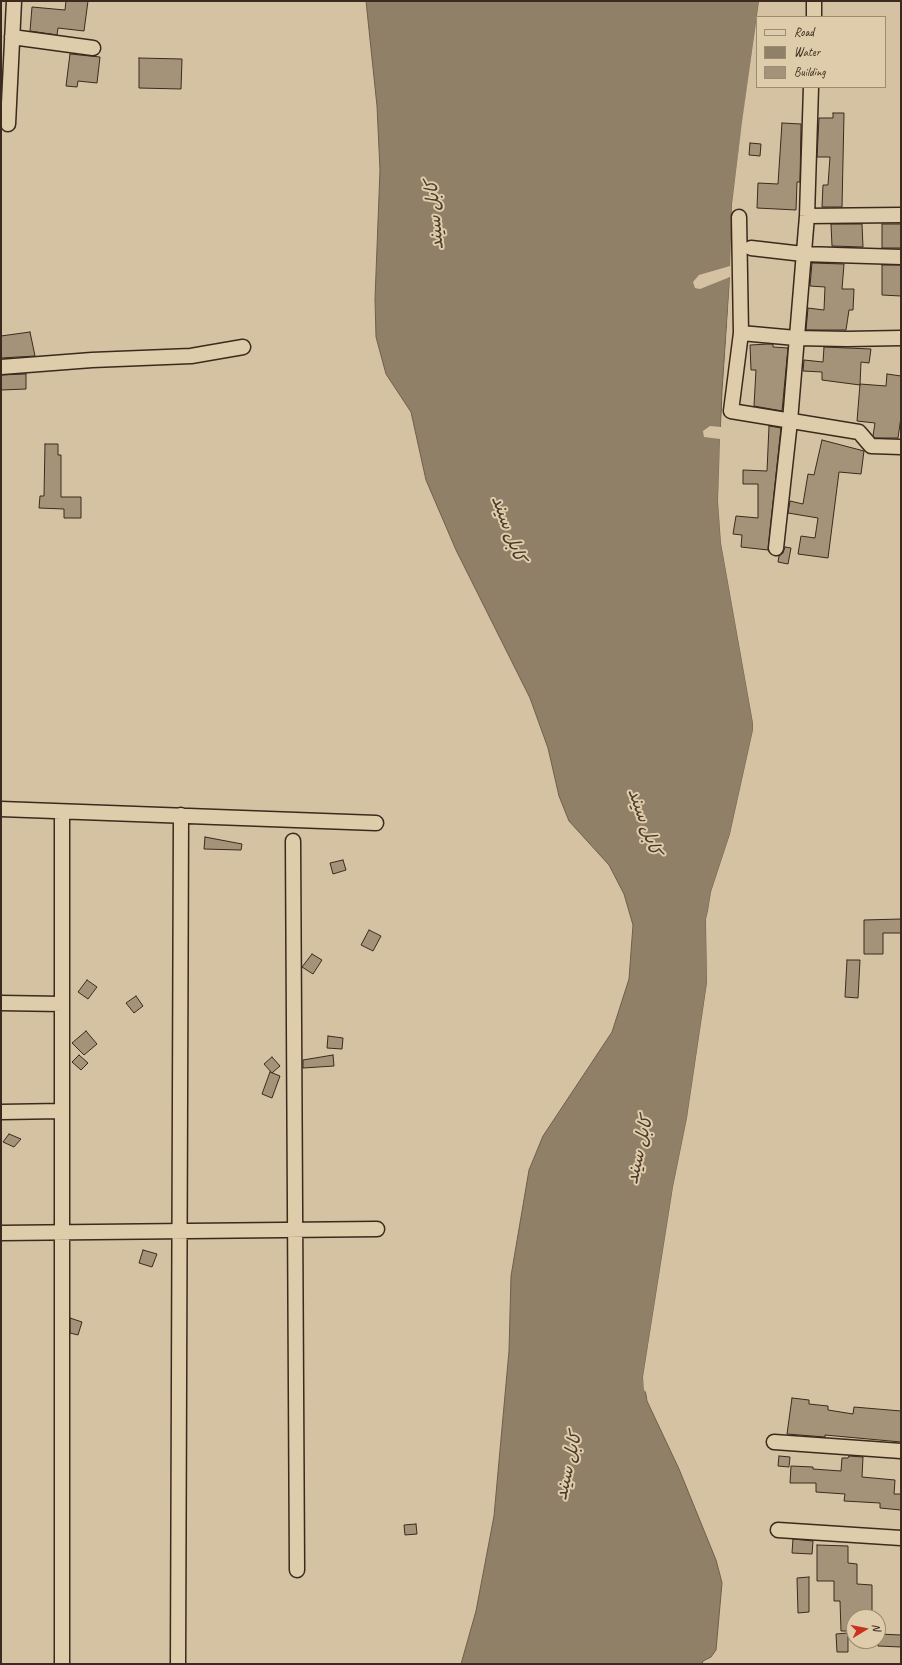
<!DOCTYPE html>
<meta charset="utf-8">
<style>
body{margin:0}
#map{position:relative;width:902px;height:1665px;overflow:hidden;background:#d5c2a2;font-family:Caveat,sans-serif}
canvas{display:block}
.frame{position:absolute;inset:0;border:2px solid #3b2a1e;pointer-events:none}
.legend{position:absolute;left:756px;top:16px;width:130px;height:72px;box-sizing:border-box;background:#dfccaa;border:1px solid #9d8b72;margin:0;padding:5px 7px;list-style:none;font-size:12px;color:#3b2a1e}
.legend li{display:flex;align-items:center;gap:8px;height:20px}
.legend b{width:20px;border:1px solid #9d8b72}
.north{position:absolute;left:846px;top:1609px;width:40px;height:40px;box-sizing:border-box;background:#dfccaa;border:1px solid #9d8b72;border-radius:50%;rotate:80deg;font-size:11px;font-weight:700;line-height:16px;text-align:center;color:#3b2a1e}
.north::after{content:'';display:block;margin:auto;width:14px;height:18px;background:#c8321e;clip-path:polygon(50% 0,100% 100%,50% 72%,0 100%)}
</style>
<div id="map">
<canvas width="902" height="1665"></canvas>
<div class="frame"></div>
<ul class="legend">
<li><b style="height:5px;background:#dfccaa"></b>Road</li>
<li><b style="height:11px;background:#918068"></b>Water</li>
<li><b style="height:11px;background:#a59379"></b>Building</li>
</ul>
<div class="north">N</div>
</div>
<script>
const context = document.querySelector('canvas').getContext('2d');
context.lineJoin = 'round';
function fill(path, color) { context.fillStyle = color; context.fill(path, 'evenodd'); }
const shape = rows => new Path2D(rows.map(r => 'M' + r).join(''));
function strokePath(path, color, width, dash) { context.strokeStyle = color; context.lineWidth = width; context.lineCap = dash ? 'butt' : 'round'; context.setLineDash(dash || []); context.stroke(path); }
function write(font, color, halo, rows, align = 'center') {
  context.font = font + ' Caveat,"Playpen Sans Arabic",sans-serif'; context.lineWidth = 4; context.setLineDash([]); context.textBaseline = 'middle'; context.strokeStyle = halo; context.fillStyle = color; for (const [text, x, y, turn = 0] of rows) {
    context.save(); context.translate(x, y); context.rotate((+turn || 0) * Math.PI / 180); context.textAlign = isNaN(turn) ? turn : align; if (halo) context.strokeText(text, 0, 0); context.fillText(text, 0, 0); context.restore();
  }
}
const water = shape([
 [366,1,759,1,732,204,730,277,722,390,718,501,721,543,753,723,753,730,730,834,711,892,708,911,706,919,707,983,687,1118,673,1187,643,1377,647,1401,679,1469,716,1560,720,1575,722,1583,716,1650,711,1657,703,1661,702,1664,461,1664,476,1611,494,1516,509,1351,511,1276,529,1170,543,1136,612,1032,629,979,633,925,624,894,609,865,569,821,559,796,548,748,530,698,456,550,426,480,411,412,386,374,376,337,375,299,380,170,377,106,366,1]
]);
const pier = shape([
 [759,1,761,1,759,17,757,17,757,31,734,204,732,277,724,391,720,501,723,543,755,723,755,730,732,835,713,893,710,912,707,920,708,983,689,1118,675,1187,645,1377,647,1393,644,1390,643,1377,673,1187,687,1118,707,983,706,919,708,911,711,892,730,834,753,730,753,723,721,543,718,501,720,439,704,437,703,431,710,426,721,427,730,277,700,289,695,288,693,282,699,275,730,266,732,204,742,122]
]);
const building = shape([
 [66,1,88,1,84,31,58,28,57,35,30,31,32,7,65,10,66,1],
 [70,54,100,57,97,83,78,81,77,87,66,86,70,54],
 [139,58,182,59,181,89,139,88,139,58],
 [833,113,844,113,842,207,822,207,823,185,828,185,830,157,817,157,819,118,833,118,833,113],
 [782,123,801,124,800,182,797,182,796,210,757,208,758,183,778,184,782,123],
 [750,143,761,144,760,156,749,155,750,143],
 [831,224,862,224,863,247,832,246,831,224],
 [882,224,901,224,901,248,882,248,882,224],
 [812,263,844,264,842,289,854,289,853,310,849,310,846,330,806,330,808,308,824,310,825,287,810,286,812,263],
 [882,265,901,265,901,296,882,295,882,265],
 [30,332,35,356,1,358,1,336,30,332],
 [769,344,773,344,773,347,788,348,782,411,754,406,756,370,751,370,750,345,769,344],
 [824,347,871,349,869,363,861,362,860,385,822,380,822,372,803,371,804,360,823,362,824,347],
 [26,374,26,389,1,390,1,375,26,374],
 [887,374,901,376,901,417,898,438,875,438,873,436,875,423,857,421,860,384,886,386,887,374],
 [769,426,781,428,768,550,741,547,742,535,733,534,736,516,758,518,758,484,743,484,743,470,767,471,769,426],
 [822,440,864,451,861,474,839,472,828,558,798,554,801,536,815,538,818,518,788,513,790,501,803,504,808,474,814,475,822,440],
 [45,444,58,444,58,455,61,455,61,497,81,497,81,518,64,518,64,509,39,508,40,496,44,496,45,444],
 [785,547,791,548,788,564,778,562,779,556,783,553,785,547],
 [205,837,242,844,241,850,204,849,205,837],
 [343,860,346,870,333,874,330,863,343,860],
 [901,919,901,933,883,933,883,954,864,954,864,920,901,919],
 [369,930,381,936,373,951,361,945,369,930],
 [312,954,322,960,313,974,302,967,312,954],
 [847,960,860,960,858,998,845,997,847,960],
 [87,980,97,987,88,999,78,992,87,980],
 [136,996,143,1006,134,1013,126,1003,136,996],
 [86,1031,97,1044,84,1055,72,1043,86,1031],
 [328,1036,343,1038,342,1049,327,1048,328,1036],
 [79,1055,88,1063,81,1070,72,1062,79,1055],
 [333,1055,334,1066,303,1068,303,1060,333,1055],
 [272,1057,280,1066,272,1073,264,1064,272,1057],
 [270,1072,280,1076,272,1098,262,1094,270,1072],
 [9,1134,21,1139,14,1147,3,1142,9,1134],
 [143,1250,157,1254,152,1267,139,1263,143,1250],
 [70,1318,82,1322,78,1335,70,1333,70,1318],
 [792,1398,809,1400,809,1404,828,1406,828,1410,853,1414,854,1407,901,1411,901,1442,825,1435,825,1437,787,1434,792,1398],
 [779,1456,790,1457,789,1467,778,1466,779,1456],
 [849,1456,863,1457,862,1477,895,1480,894,1494,901,1494,901,1510,880,1508,880,1503,844,1501,845,1494,816,1492,816,1483,790,1483,791,1466,813,1467,813,1469,841,1471,842,1458,848,1458,849,1456],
 [416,1524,417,1534,405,1535,404,1525,416,1524],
 [793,1539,813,1541,812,1554,792,1553,793,1539],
 [817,1545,848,1546,848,1563,857,1564,857,1584,872,1585,872,1617,854,1617,854,1631,841,1631,840,1601,834,1601,834,1581,817,1581,817,1545],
 [809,1577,809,1612,798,1613,797,1578,809,1577],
 [848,1633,848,1652,837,1652,836,1634,848,1633],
 [878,1634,901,1635,901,1647,878,1646,878,1634]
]);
const street = shape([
 [814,17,814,1],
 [12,37,93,48],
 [8,124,14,1],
 [807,216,901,215],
 [739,217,741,333,731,411,859,432,871,446,901,447],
 [751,248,803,254,901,257],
 [741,333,796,338,847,339,901,338],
 [1,367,92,360,191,356,243,347],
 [776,548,790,421,807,216,811,87],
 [1,809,376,823],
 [62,812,62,1664],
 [293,841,297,1570],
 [1,1003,62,1004],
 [1,1112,62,1111],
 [1,1233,377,1229],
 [774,1442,901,1451],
 [778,1530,901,1538],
 [178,1664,181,815]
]);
const waterNames = [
 ["کابل سيند",435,215,-95],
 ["کابل سيند",508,529,70],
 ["کابل سيند",644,822,71],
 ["کابل سيند",640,1150,-77],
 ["کابل سيند",569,1466,-77]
];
fill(water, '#918068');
strokePath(water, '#6f5e4a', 1);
fill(pier, '#d5c2a2');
fill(building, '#a59379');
strokePath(building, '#3b2a1e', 1);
strokePath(street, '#3b2a1e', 17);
strokePath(street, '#dfccaa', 14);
write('italic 18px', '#4c3b2d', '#dfccaa', waterNames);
</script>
